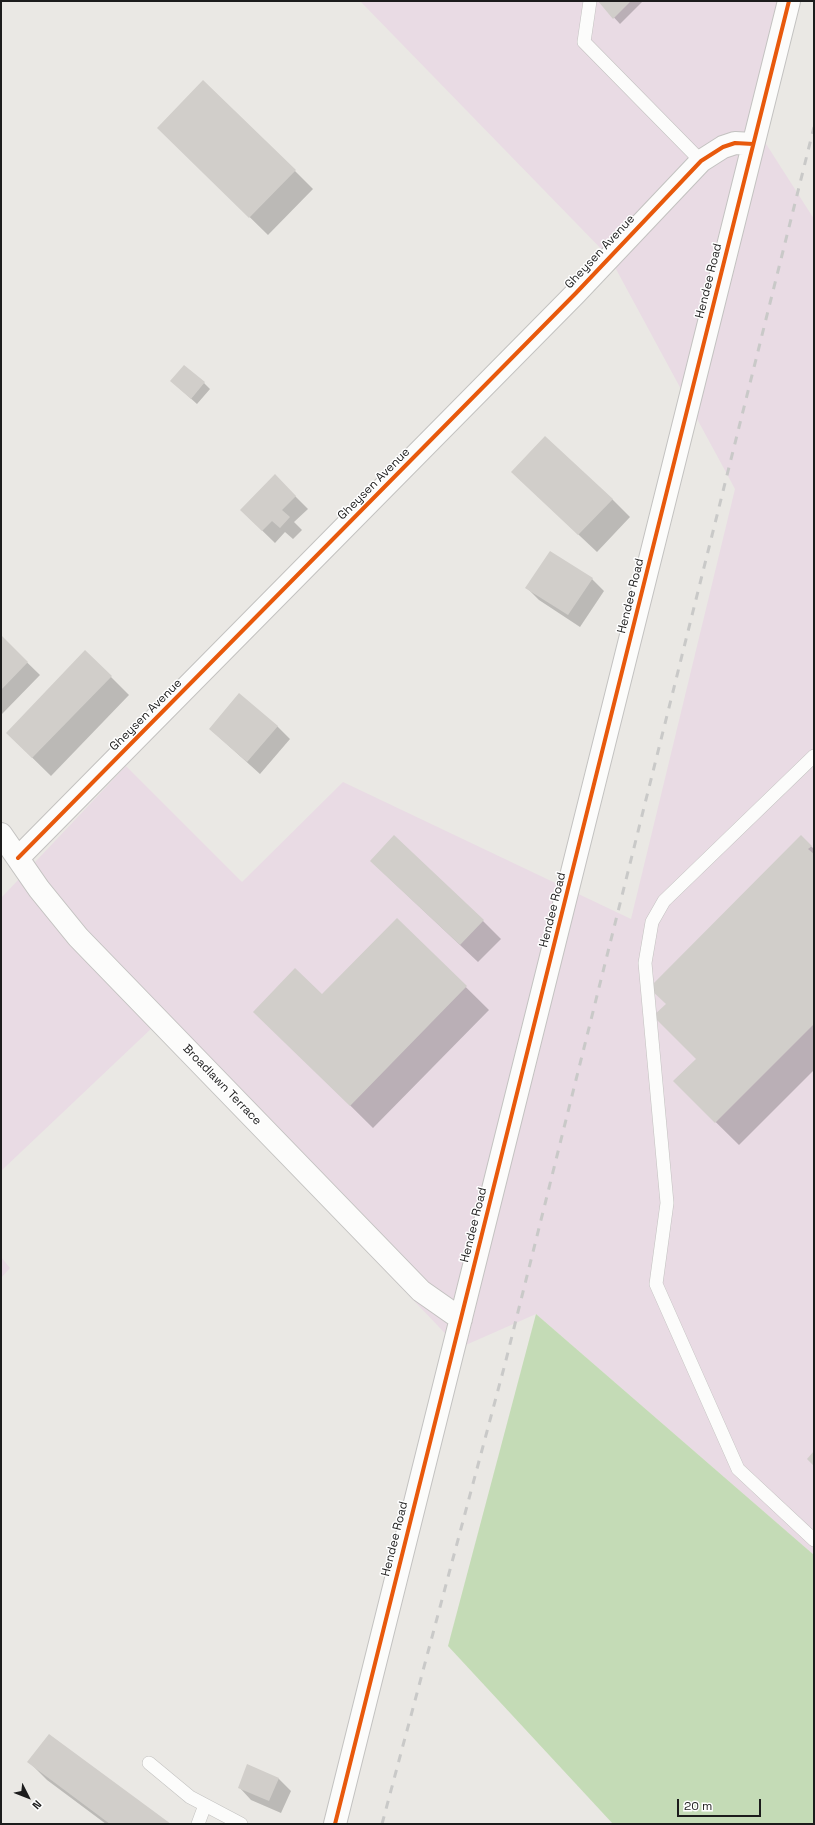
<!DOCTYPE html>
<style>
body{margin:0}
#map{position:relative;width:815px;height:1825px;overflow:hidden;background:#eae8e4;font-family:"Space Grotesk",sans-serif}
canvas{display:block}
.frame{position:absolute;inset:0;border:2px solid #1c1c1c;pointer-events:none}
.north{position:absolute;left:8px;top:1777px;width:40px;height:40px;-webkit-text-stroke:3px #fff;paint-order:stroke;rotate:132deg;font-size:11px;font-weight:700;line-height:16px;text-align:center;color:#1c1c1c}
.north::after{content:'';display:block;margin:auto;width:14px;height:18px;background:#1c1c1c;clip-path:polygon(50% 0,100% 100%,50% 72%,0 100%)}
.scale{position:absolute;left:677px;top:1799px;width:84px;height:18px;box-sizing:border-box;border:2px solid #1c1c1c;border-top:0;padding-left:5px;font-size:12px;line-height:14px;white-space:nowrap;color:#1c1c1c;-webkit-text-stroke:3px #fff;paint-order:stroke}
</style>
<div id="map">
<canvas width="815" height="1825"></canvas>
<div class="frame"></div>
<div class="north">N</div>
<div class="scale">20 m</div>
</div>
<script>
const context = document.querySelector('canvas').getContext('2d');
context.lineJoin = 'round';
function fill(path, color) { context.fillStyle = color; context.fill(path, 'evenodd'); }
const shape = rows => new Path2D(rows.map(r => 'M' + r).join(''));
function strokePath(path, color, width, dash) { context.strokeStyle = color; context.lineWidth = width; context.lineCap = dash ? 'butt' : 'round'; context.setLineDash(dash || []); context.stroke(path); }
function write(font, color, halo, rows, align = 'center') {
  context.font = font + ' "Space Grotesk",sans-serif'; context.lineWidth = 3; context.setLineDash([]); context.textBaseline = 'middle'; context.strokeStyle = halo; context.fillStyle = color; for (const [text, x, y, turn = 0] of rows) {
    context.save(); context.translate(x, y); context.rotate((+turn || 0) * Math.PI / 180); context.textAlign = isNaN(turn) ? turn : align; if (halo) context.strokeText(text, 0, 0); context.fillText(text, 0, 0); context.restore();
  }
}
const industrial = shape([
 [360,1,794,1,761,136,814,219,814,1555,536,1314,459,1348,153,1027,1,1171,1,898,126,766,242,882,343,782,631,919,735,489,610,258],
 [1,1257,10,1268,1,1278]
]);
const forest = shape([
 [536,1314,814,1555,814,1824,613,1824,448,1646]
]);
const shadow = shape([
 [599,1,643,1,620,24],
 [176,145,295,171,313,189,268,235],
 [204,383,210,389,197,404,178,387],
 [512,472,612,499,630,517,597,552],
 [275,476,308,509,294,522,302,530,293,539,285,532,275,543,241,510],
 [592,579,604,591,580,627,539,600,527,588],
 [1,637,40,675,2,714,1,713],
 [86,652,129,695,51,776,7,733],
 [277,726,290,739,260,774,210,729],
 [801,837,814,849,814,1070,739,1145,674,1081,697,1059,667,1004],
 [389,878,483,921,501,939,478,962],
 [397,919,489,1010,373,1128,278,1034,322,995],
 [29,1762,169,1824,106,1824,47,1780],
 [248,1765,279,1779,291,1791,281,1813,251,1800,239,1787]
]);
const building = shape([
 [598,1,631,1,613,19],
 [203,80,296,170,249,218,157,128],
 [184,365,205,382,191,399,170,381],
 [545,436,613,499,578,535,511,472],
 [275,474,296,496,282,510,290,517,280,528,272,521,262,531,240,510],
 [550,551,593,578,568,615,525,588],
 [1,635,28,662,1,690],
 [85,650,112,676,32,758,6,733],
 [239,693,278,726,247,762,209,729],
 [394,835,484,920,460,945,370,861],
 [801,835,812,846,808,849,814,854,814,1024,715,1123,673,1081,696,1059,653,1016,666,1004,649,988],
 [397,918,467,986,350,1106,253,1012,295,968,322,994],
 [814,1451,814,1466,807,1459],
 [49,1734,171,1824,110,1824,27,1762],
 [247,1764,279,1778,269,1801,238,1788]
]);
const lane = shape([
 [590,1,584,42,701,161],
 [814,756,664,901,652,922,645,963,667,1203,656,1284,738,1469,814,1540],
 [149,1763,190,1797,241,1824],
 [198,1824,205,1805]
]);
const street = shape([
 [1,834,39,889,78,937,421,1291,461,1319],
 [18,858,576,293,701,161,723,147,735,143,753,144],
 [335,1824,789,1]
]);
const rail = shape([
 [382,1824,505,1364,814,127]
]);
const cycleway = shape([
 [18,858,576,293,701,161,723,147,735,143,753,144],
 [335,1824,789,1]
]);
const streetNames = [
 ["Gheysen Avenue",600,252,-47],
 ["Hendee Road",709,281,-76],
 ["Gheysen Avenue",374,484,-45],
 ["Hendee Road",631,596,-76],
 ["Gheysen Avenue",146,715,-45],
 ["Hendee Road",553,910,-76],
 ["Broadlawn Terrace",222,1085,46],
 ["Hendee Road",474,1225,-76],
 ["Hendee Road",395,1539,-76]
];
fill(industrial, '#e9dbe4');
fill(forest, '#c4dbb6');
fill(shadow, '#0003');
fill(building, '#d1ceca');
strokePath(lane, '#c3c2c0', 14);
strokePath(street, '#c3c2c0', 24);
strokePath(lane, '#fcfcfb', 13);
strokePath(street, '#fcfcfb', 22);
strokePath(rail, '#c9c9c8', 3, [8, 8]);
strokePath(cycleway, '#e8590c', 4);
write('12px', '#1c1c1c', '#fff', streetNames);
</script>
